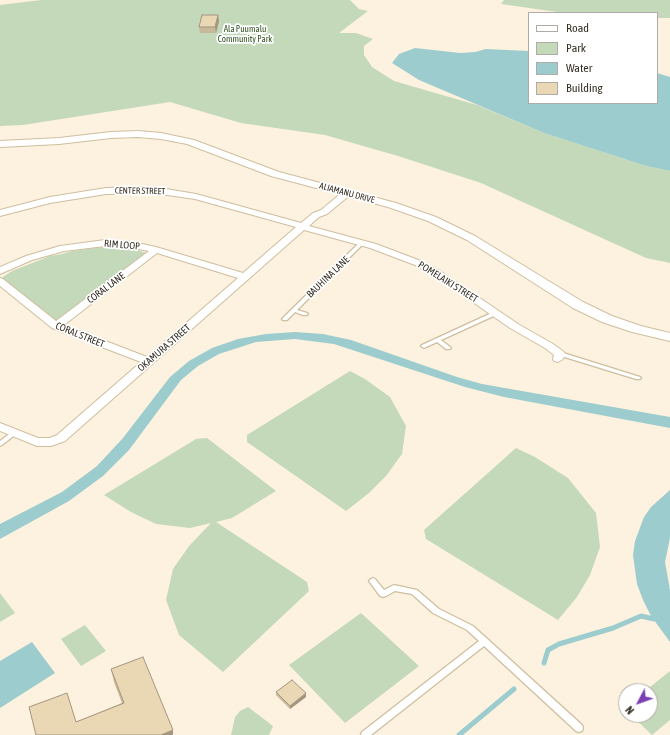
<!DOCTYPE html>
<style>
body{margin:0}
#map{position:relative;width:670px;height:735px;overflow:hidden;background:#fdf2df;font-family:"Asap Condensed",sans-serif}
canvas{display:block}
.legend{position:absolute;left:528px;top:12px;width:130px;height:92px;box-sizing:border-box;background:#fff;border:1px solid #afaca7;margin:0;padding:5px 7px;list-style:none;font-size:12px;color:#373024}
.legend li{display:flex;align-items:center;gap:8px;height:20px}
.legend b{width:20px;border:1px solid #afaca7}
.north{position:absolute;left:618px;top:683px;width:40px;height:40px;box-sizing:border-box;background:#fff;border:1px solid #afaca7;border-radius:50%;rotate:229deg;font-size:11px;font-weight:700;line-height:16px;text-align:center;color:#373024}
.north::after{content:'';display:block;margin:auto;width:14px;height:18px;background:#7b3fb4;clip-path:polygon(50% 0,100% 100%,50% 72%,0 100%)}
</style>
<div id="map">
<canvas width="670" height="735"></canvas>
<ul class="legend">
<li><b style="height:5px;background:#fff"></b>Road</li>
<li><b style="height:11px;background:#c3d9b9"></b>Park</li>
<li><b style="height:11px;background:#9ccccd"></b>Water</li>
<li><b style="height:11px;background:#ead7b4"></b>Building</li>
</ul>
<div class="north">N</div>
</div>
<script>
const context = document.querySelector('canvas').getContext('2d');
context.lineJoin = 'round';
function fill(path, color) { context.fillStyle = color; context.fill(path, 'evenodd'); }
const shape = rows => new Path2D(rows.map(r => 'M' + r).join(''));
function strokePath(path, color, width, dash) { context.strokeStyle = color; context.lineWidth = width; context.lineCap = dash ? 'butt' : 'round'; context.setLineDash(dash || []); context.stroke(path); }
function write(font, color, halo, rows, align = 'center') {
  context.font = font + ' "Asap Condensed",sans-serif'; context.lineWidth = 3.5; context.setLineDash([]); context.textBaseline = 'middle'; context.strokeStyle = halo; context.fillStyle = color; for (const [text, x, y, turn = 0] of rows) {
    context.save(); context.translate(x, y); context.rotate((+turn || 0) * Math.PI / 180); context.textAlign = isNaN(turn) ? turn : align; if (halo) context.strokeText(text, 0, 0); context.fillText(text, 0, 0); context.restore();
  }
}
const green = shape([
 [41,0,350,0,359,9,368,11,339,33,356,33,373,39,364,46,364,55,372,67,394,81,477,105,544,133,646,166,670,171,670,263,646,258,481,183,398,156,325,135,241,123,170,102,23,125,0,126,0,5],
 [504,0,670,0,670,18,657,18,657,13,564,13,501,4],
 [103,247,138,249,140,251,150,254,56,326,0,279,12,271,50,256,62,254,72,251],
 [350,371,365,379,390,397,406,426,402,454,386,476,369,493,346,511,247,442,247,435],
 [207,438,276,491,232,518,216,522,307,582,309,591,223,672,179,635,166,600,173,569,189,546,211,523,190,528,156,524,131,512,104,495,196,439],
 [516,448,535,457,568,478,596,513,600,547,590,575,577,597,558,620,426,539,424,530],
 [0,593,15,613,0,622],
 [361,613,419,666,345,723,289,665],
 [85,625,106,651,81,666,61,639],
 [670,671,670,720,652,735,631,715,650,715,650,691,645,691],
 [248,707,273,726,269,735,231,735,235,717,240,711]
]);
const water = shape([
 [415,48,460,53,475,52,486,49,529,51,529,103,657,103,657,73,670,77,670,171,646,166,544,133,419,80,392,63,399,54],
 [295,332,323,334,351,340,457,377,482,384,670,417,670,428,504,397,465,387,334,344,295,339,256,342,219,354,198,366,181,380,129,450,103,476,69,501,0,539,0,524,62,492,97,466,123,438,170,377,189,361,212,348,238,339,266,334],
 [670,490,670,538,665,562,670,590,670,642,651,616,643,600,637,584,633,555,635,541,644,517,651,507],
 [32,642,55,673,0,708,0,661]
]);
const stream = shape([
 [544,663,548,650,559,644,613,628,641,616,654,619],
 [459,735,514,689]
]);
const service = shape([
 [360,242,364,242,364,243,297,310,307,313,308,314,307,315,303,315,295,312,287,320,283,320,282,319,283,318,360,242],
 [496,311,498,312,499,313,498,314,441,340,450,347,451,348,450,349,446,349,437,342,426,347,424,348,421,346,422,345,496,311],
 [560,352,640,377,641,378,640,379,636,379,558,355,557,354,558,353,560,352],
 [14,431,17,433,16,434,2,445,0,446,0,441,12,432,14,431],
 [373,578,375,579,384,590,394,585,417,590,439,609,473,626,582,725,583,728,582,731,579,732,576,731,484,646,371,735,361,735,362,732,479,641,467,630,433,613,412,594,395,591,386,596,383,597,380,596,369,581,371,579,373,578]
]);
const minor = shape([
 [154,187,196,194,301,223,313,213,321,210,344,191,350,191,351,193,350,195,327,214,319,217,309,226,376,244,421,261,440,271,518,324,553,344,564,352,565,354,563,359,558,362,554,361,553,359,554,355,545,348,510,328,434,275,415,265,370,248,304,230,65,441,51,446,37,446,0,431,0,423,38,438,50,438,57,435,141,362,52,328,0,286,0,278,3,279,56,321,149,251,133,248,105,246,64,251,32,260,0,274,0,267,26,256,60,246,105,240,133,242,156,247,243,273,296,227,195,199,154,193,106,194,50,203,0,216,0,210,50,197,106,188,154,187],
 [157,253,238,278,147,357,64,325,157,253]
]);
const tertiary = shape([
 [138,131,161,133,194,140,279,172,396,203,436,217,475,236,583,302,612,316,641,326,670,333,670,341,632,332,602,322,573,308,467,240,428,221,388,207,271,176,187,144,161,139,138,137,111,138,59,144,0,147,0,141,59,138,111,132,138,131]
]);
const wall = shape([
 [218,15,219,21,216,33,200,33,199,27],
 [111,669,173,730,36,735,76,722,122,703,114,682],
 [276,692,306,693,306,697,290,709,276,695]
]);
const shadedWall = shape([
 [218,15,219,21,216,33,215,27],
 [306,693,306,697,290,709,290,706],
 [173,730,173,735,161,735]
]);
const building = shape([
 [202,15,218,15,215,27,199,27,202,15],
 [143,657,173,730,161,735,36,735,29,707,67,693,76,722,124,703,111,669,143,657],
 [292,680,306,693,290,706,276,692,292,680]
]);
const farParknames = [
 ["Ala Puumalu",245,29],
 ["Community Park",245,39]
];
const farStreetnames = [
 ["CENTER STREET",140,191,1],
 ["ALIAMANU DRIVE",347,193,15]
];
const streetNames = [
 ["RIM LOOP",122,245,5],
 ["BAUHINA LANE",328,277,-44],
 ["POMELAIKI STREET",448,282,32],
 ["CORAL LANE",106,288,-37],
 ["CORAL STREET",80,335,22],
 ["OKAMURA STREET",164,348,-41]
];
fill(green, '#c3d9b9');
fill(water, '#9ccccd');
strokePath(stream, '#9ccccd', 5);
strokePath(service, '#cfbe9f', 2.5);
strokePath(minor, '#cfbe9f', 2);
strokePath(tertiary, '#cfbe9f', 2);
fill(service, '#fff');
fill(minor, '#fff');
fill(tertiary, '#fff');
fill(wall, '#c9b99b');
fill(shadedWall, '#a4967e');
fill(building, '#ead7b4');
strokePath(building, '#a4967e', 1);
write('9px', '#2f4d1f', '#fff', farParknames);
write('9px', '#373024', '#fff', farStreetnames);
write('10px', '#373024', '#fff', streetNames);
</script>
